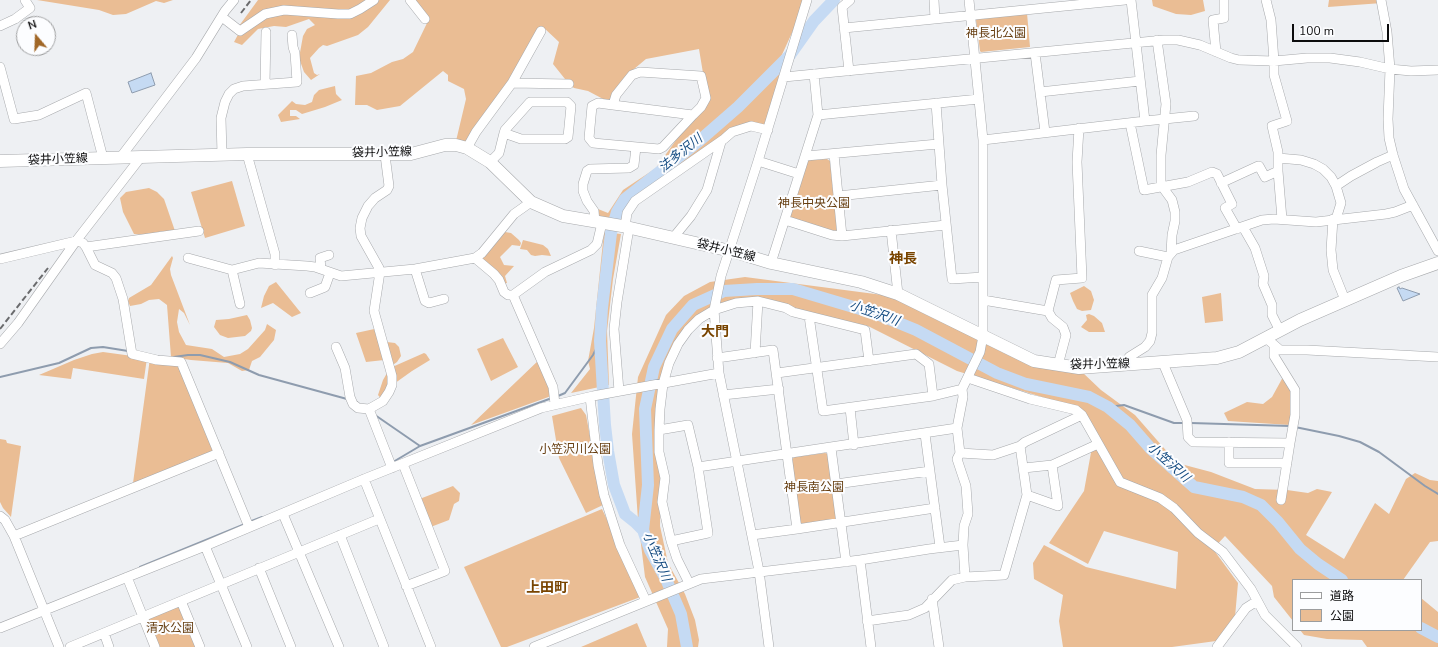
<!DOCTYPE html>
<meta charset="utf-8">
<style>
body{margin:0}
#map{position:relative;width:1438px;height:647px;overflow:hidden;background:#eef0f3;font-family:"Nunito Sans","Noto Sans JP",sans-serif}
canvas{display:block}
.legend{position:absolute;left:1292px;top:579px;width:130px;height:52px;box-sizing:border-box;background:#fcfdff;border:1px solid #9c9d9e;margin:0;padding:5px 7px;list-style:none;font-size:12px;color:#0c0c0d}
.legend li{display:flex;align-items:center;gap:8px;height:20px}
.legend b{width:20px;border:1px solid #9c9d9e}
.north{position:absolute;left:16px;top:16px;width:40px;height:40px;box-sizing:border-box;background:#fcfdff;border:1px solid #9c9d9e;border-radius:50%;rotate:341deg;font-size:11px;font-weight:700;line-height:16px;text-align:center;color:#0c0c0d}
.north::after{content:'';display:block;margin:auto;width:14px;height:18px;background:#a16727;clip-path:polygon(50% 0,100% 100%,50% 72%,0 100%)}
.scale{position:absolute;left:1292px;top:24px;width:97px;height:18px;box-sizing:border-box;border:2px solid #0c0c0d;border-top:0;padding-left:5px;font-size:12px;line-height:14px;white-space:nowrap;color:#0c0c0d;-webkit-text-stroke:3px #fcfdff;paint-order:stroke}
</style>
<div id="map">
<canvas width="1438" height="647"></canvas>
<ul class="legend">
<li><b style="height:5px;background:#fff"></b>道路</li>
<li><b style="height:11px;background:#eabd94"></b>公園</li>
</ul>
<div class="north">N</div>
<div class="scale">100 m</div>
</div>
<script>
const context = document.querySelector('canvas').getContext('2d');
context.lineJoin = 'round';
function fill(path, color) { context.fillStyle = color; context.fill(path, 'evenodd'); }
const shape = rows => new Path2D(rows.map(r => 'M' + r).join(''));
function strokePath(path, color, width, dash) { context.strokeStyle = color; context.lineWidth = width; context.lineCap = dash ? 'butt' : 'round'; context.setLineDash(dash || []); context.stroke(path); }
function write(font, color, halo, rows, align = 'center') {
  context.font = font + ' "Nunito Sans","Noto Sans JP",sans-serif'; context.lineWidth = 4; context.setLineDash([]); context.textBaseline = 'middle'; context.strokeStyle = halo; context.fillStyle = color; for (const [text, x, y, turn = 0] of rows) {
    context.save(); context.translate(x, y); context.rotate((+turn || 0) * Math.PI / 180); context.textAlign = isNaN(turn) ? turn : align; if (halo) context.strokeText(text, 0, 0); context.fillText(text, 0, 0); context.restore();
  }
}
const green = shape([
 [37,0,173,0,164,3,156,1,126,14,113,15,99,10],
 [258,0,373,0,334,16,378,0,390,0,368,27,358,35,327,46,323,45,319,48,310,58,314,73,317,75,320,74,311,80,304,72,299,58,303,36,307,29,315,25,309,19,286,27,274,26,258,29,242,45,234,42,240,31,239,26],
 [408,0,807,0,780,59,785,66,768,130,751,126,734,131,635,201,625,227,600,219,598,209,608,213,623,190,656,168,707,97,699,49,646,59,634,69,609,100,605,100,588,91,574,88,569,84,553,64,559,42,543,27,512,83,465,147,456,141,466,99,464,89,448,81,448,75,443,71,400,106,377,110,367,105,355,105,356,76,371,73,392,62,403,59,413,52,428,21],
 [1152,0,1203,0,1205,11,1191,15,1176,14,1153,6],
 [1329,0,1381,0,1382,3,1328,7],
 [1027,13,1030,47,981,52,980,51,976,20,979,18],
 [335,86,336,94,342,100,325,107,302,114,296,110,290,110,290,116,296,116,300,119,281,122,278,115,292,101,296,104,305,105,312,102,314,95,319,90],
 [827,159,830,161,837,230,835,233,789,217,808,160],
 [232,181,245,226,205,238,191,192],
 [149,188,157,192,164,199,175,231,163,231,145,235,134,234,123,212,120,198,126,192],
 [505,232,511,233,519,240,521,243,520,246,512,245,500,257,504,265,514,266,505,276,507,283,503,284,480,258],
 [604,232,621,234,613,279,607,331,609,385,571,393,590,369,588,361,594,328],
 [523,240,543,245,548,249,551,256,542,255,535,256,531,255,527,250,520,249],
 [172,256,173,258,170,269,171,275,190,325,184,313,179,309,177,322,179,332,186,345,212,349,224,357,240,354,248,349,265,330,267,324,276,330,274,340,260,357,252,361,249,370,242,371,228,363,191,360,171,357,167,305,159,299,149,300,141,304,130,306,128,301,129,298,151,285],
 [745,277,898,297,1010,355,1081,371,1101,390,1135,415,1177,463,1211,472,1255,489,1287,490,1308,493,1317,489,1332,492,1306,535,1344,559,1375,503,1389,514,1406,479,1415,473,1430,480,1438,481,1438,541,1430,542,1403,580,1293,580,1293,621,1274,597,1272,586,1225,536,1213,549,1238,583,1235,617,1216,641,1172,647,1063,647,1059,621,1063,595,1034,579,1033,563,1044,545,1086,567,1176,589,1178,552,1104,531,1088,564,1049,543,1084,491,1094,436,1078,408,957,371,868,326,791,311,751,299,707,312,673,355,660,406,661,478,660,526,668,563,685,594,695,620,699,640,698,647,667,647,668,629,645,577,638,520,632,434,638,377,666,315,684,296,710,282],
 [276,282,301,313,292,317,273,303,261,308,264,296,269,286],
 [1084,286,1091,291,1094,300,1091,310,1082,311,1077,309,1073,301,1070,293],
 [1221,293,1223,321,1205,323,1202,297],
 [1089,314,1094,316,1102,323,1105,332,1089,332,1081,327,1087,320,1086,315],
 [247,315,250,320,252,328,251,331,245,336,228,338,220,335,214,327,216,320,229,319],
 [379,328,387,342,395,343,399,347,401,356,397,362,387,369,384,360,366,362,356,333],
 [503,338,518,367,491,381,477,349],
 [103,352,147,358,144,379,73,368,71,379,39,375,74,360,92,354],
 [424,353,426,354,430,360,412,371,391,386,383,401,378,395,383,380,390,368],
 [150,358,181,362,215,454,133,483],
 [541,358,554,395,471,425],
 [1283,377,1295,393,1290,425,1228,421,1224,413,1247,402,1263,404,1272,397],
 [581,408,586,415,603,505,586,513,559,458,552,416],
 [0,439,6,440,7,443,21,446,11,517,3,508,0,502],
 [825,453,828,454,837,518,834,520,803,524,800,523,792,459,795,457],
 [453,486,460,493,459,501,454,504,449,520,428,528,417,500],
 [602,509,643,596,507,647,501,647,464,567],
 [1421,598,1438,612,1438,647,1367,647,1362,640,1327,639,1304,635,1300,630,1421,630],
 [177,607,180,608,196,647,158,647,148,621,150,617],
 [637,623,647,647,581,647]
]);
const water = shape([
 [151,73,155,85,132,93,128,82,151,73],
 [1399,287,1400,289,1402,288,1420,294,1403,301,1397,288,1399,287]
]);
const stream = shape([
 [174,357,188,355,200,355,230,362,259,375,347,399],
 [0,377,59,363,91,348,103,347,128,351],
 [558,396,565,393,593,355,600,341],
 [1108,407,1124,405,1174,423,1184,423],
 [375,415,420,446],
 [1191,423,1290,426],
 [1295,427,1339,436,1360,442,1379,452,1425,486,1438,494],
 [393,462,420,446,552,398],
 [249,522,262,517],
 [140,567,245,524]
]);
const river = shape([
 [643,530,635,522,625,514,614,485,608,451,605,425,600,341,602,308,611,233,617,212,625,199,699,141,738,107,790,55,814,21,834,0],
 [1421,628,1438,637],
 [687,647,681,614,666,579,650,550,643,530,648,485,645,409,654,367,672,329,693,305,724,291,757,289,793,289,877,314,916,330,997,373,1026,384,1089,397,1108,407,1130,425,1151,449,1194,487,1243,497,1261,505,1278,522,1300,549,1318,564,1342,580]
]);
const minor = shape([
 [410,0,425,19],
 [934,0,935,19],
 [1266,0,1271,20,1274,61,1274,75,1287,121,1272,126,1278,152,1278,171,1282,219],
 [1381,0,1387,32,1390,69,1388,119,1389,138,1393,155,1404,189,1438,251],
 [222,17,240,31,265,14,284,10,338,14,350,14,360,9,374,0],
 [0,26,15,19,30,8,25,0],
 [844,28,1125,0],
 [1157,40,1166,104,1161,155,1161,185,1172,200,1175,212,1175,221,1172,235,1171,253],
 [1216,52,1213,20,1224,18,1224,0],
 [1035,53,1045,132],
 [0,67,14,119,39,115,86,93,103,158],
 [849,71,842,7,850,0],
 [784,77,1164,40,1178,40,1200,45,1231,58,1239,60,1274,61,1307,58,1330,58,1360,62,1390,69,1411,71,1438,70],
 [512,83,569,84],
 [265,84,266,32],
 [1040,92,1140,81],
 [936,103,942,185,952,279,983,277],
 [613,105,616,95,632,75,640,72,701,76,706,98,701,107,693,115,663,147,659,149,593,143,589,138,592,106,598,103,613,105,693,115],
 [818,115,979,99],
 [1145,121,1194,116],
 [1130,123,1144,190,1188,182,1212,172,1217,174,1232,204,1225,208,1237,229],
 [983,140,1145,121,1131,0],
 [467,148,476,132,512,83,541,31],
 [247,154,275,254,275,265],
 [834,154,842,236],
 [222,155,221,118,225,102,229,94,234,89,243,86,297,82,295,53,293,47,292,35],
 [806,156,938,144],
 [120,158,196,58,225,11,234,0],
 [1278,158,1301,160,1314,164,1323,169,1331,177,1336,186,1341,203,1336,219],
 [758,161,799,174],
 [490,162,499,153,504,133,505,130,530,102,567,102,571,106,568,137,565,139,521,139,504,133],
 [1221,183,1258,166,1259,166,1265,177,1278,171],
 [1336,186,1351,176,1377,162,1393,155],
 [838,196,942,185],
 [1333,219,1331,250,1333,270,1345,300],
 [785,220,832,235,842,236,946,225],
 [595,222,594,211,587,201,583,191,583,184,587,171,590,169,629,168,634,165,636,147],
 [625,227,627,213,635,201,724,139,732,132,751,126,768,130],
 [1243,227,1255,248,1264,276,1263,284,1272,305,1272,315,1280,331],
 [891,230,898,294],
 [673,238,691,216,707,190,721,142],
 [86,247,199,231],
 [1139,251,1168,257],
 [188,258,232,270,259,263,307,266,315,267,341,276,415,269,475,258,482,253,514,214,531,202],
 [475,258,494,274,499,280,504,292,508,295,513,295,545,272,591,250,597,244,602,223],
 [0,259,76,241,141,157],
 [771,263,818,115,814,74],
 [321,269,320,258,329,255],
 [415,269,425,301,429,303,444,299],
 [232,270,240,304],
 [310,293,325,287,330,273],
 [513,295,553,387,555,404],
 [983,300,1048,311],
 [809,316,823,411,933,396,962,389],
 [1266,338,1280,350,1307,350,1438,357],
 [0,344,18,323,76,241,83,243,86,247,95,265,112,273,116,278,123,299,132,354,157,360,181,362,249,527],
 [1274,345,1274,356,1295,390,1295,415,1290,443],
 [336,347,345,368,350,397,353,404,358,408,369,409,392,468],
 [755,353,758,301],
 [717,358,773,350,797,529,935,508],
 [1163,363,1187,420,1188,437,1193,442,1290,443,1281,500],
 [1058,365,1066,335,1063,327,1052,318,1048,311,1056,280,1082,278,1077,162,1079,128],
 [1127,365,1129,357,1145,347,1150,341,1152,333,1152,295,1162,278,1168,257,1174,250,1262,220,1274,219,1316,222,1386,214,1395,212,1413,205],
 [777,373,916,354,929,364,933,396],
 [968,378,1030,399,1076,410,1082,415,1120,482,1160,498,1174,508,1198,533,1223,552,1251,589,1265,615,1297,647],
 [619,391,614,329,617,302,629,228],
 [723,395,779,389],
 [590,397,598,465,604,495,620,545,646,601],
 [850,408,854,445],
 [369,409,383,401,389,392,392,385,392,376,374,311,380,272,379,268,361,236,360,228,362,218,368,206,375,198,387,190,389,186,385,155],
 [659,430,660,409,663,384,669,363,678,344,688,330,699,319,714,310,736,303,758,301,786,308,793,312,865,330,869,361],
 [925,434,940,547],
 [1229,442,1229,463,1287,463],
 [831,448,846,562],
 [960,453,993,455,1020,446,1025,442,1082,415],
 [403,464,445,571,406,586],
 [698,467,957,428],
 [1024,468,1052,465,1098,444],
 [364,479,431,647],
 [836,484,930,471],
 [1027,495,1058,506,1052,465],
 [283,514,339,647],
 [0,516,5,520,14,536,59,647],
 [340,535,384,647],
 [752,535,797,529],
 [14,536,219,453],
 [671,541,708,533,698,467,688,425,659,430,659,452,665,478,662,502,671,541,677,559,689,583],
 [205,546,247,647],
 [860,560,871,647],
 [259,568,291,647],
 [127,577,155,647],
 [965,577,963,545,964,526,968,514,966,486,957,459,960,453,957,428,963,397,962,389,980,352,983,336,983,140,969,0],
 [932,599,939,647],
 [181,601,200,647],
 [867,621,909,615,925,608,952,580,965,577,1004,575,1027,495,1020,446],
 [0,628,205,546,364,479,541,408,593,396,719,373],
 [104,633,109,647],
 [70,647,379,519],
 [534,647,701,579,860,560,929,549,963,545],
 [769,647,759,571,719,373,714,310,721,276,758,161,807,0],
 [1217,647,1246,608,1257,601]
]);
const major = shape([
 [0,161,247,154,411,154,445,145,456,145,467,148,490,162,531,202,563,216,622,226,735,252,771,263,861,282,898,294,1034,361,1079,368,1217,358,1239,352,1300,320,1401,276,1438,263]
]);
const rail = shape([
 [241,13,251,0],
 [0,329,48,268]
]);
const parkNames = [
 ["神長北公園",996,34],
 ["神長中央公園",814,204],
 ["小笠沢川公園",575,450],
 ["神長南公園",814,488],
 ["清水公園",170,629]
];
const streetNames = [
 ["袋井小笠線",382,153,-1],
 ["袋井小笠線",58,160,-2],
 ["袋井小笠線",726,251,14],
 ["袋井小笠線",1100,365,-1]
];
const waterNames = [
 ["法多沢川",681,154,-39],
 ["小笠沢川",874,314,19],
 ["小笠沢川",1168,463,42],
 ["小笠沢川",656,557,67]
];
const quarterNames = [
 ["神長",903,260],
 ["大門",715,333],
 ["上田町",547,589]
];
fill(green, '#eabd94');
fill(water, '#c5daf3');
strokePath(water, '#8e9cae', 1);
strokePath(stream, '#8e9cae', 2);
strokePath(river, '#c5daf3', 12);
strokePath(minor, '#a7a9ac', 10);
strokePath(major, '#a7a9ac', 13);
strokePath(minor, '#fff', 9);
strokePath(major, '#fff', 12);
strokePath(rail, '#6a6b6d', 2, [6, 3]);
write('12px', '#663e11', '#fcfdff', parkNames);
write('12px', '#0c0c0d', '#fcfdff', streetNames);
write('italic 13px', '#134a80', '#fcfdff', waterNames);
write('bold 14px', '#784400', '#fcfdff', quarterNames);
</script>
